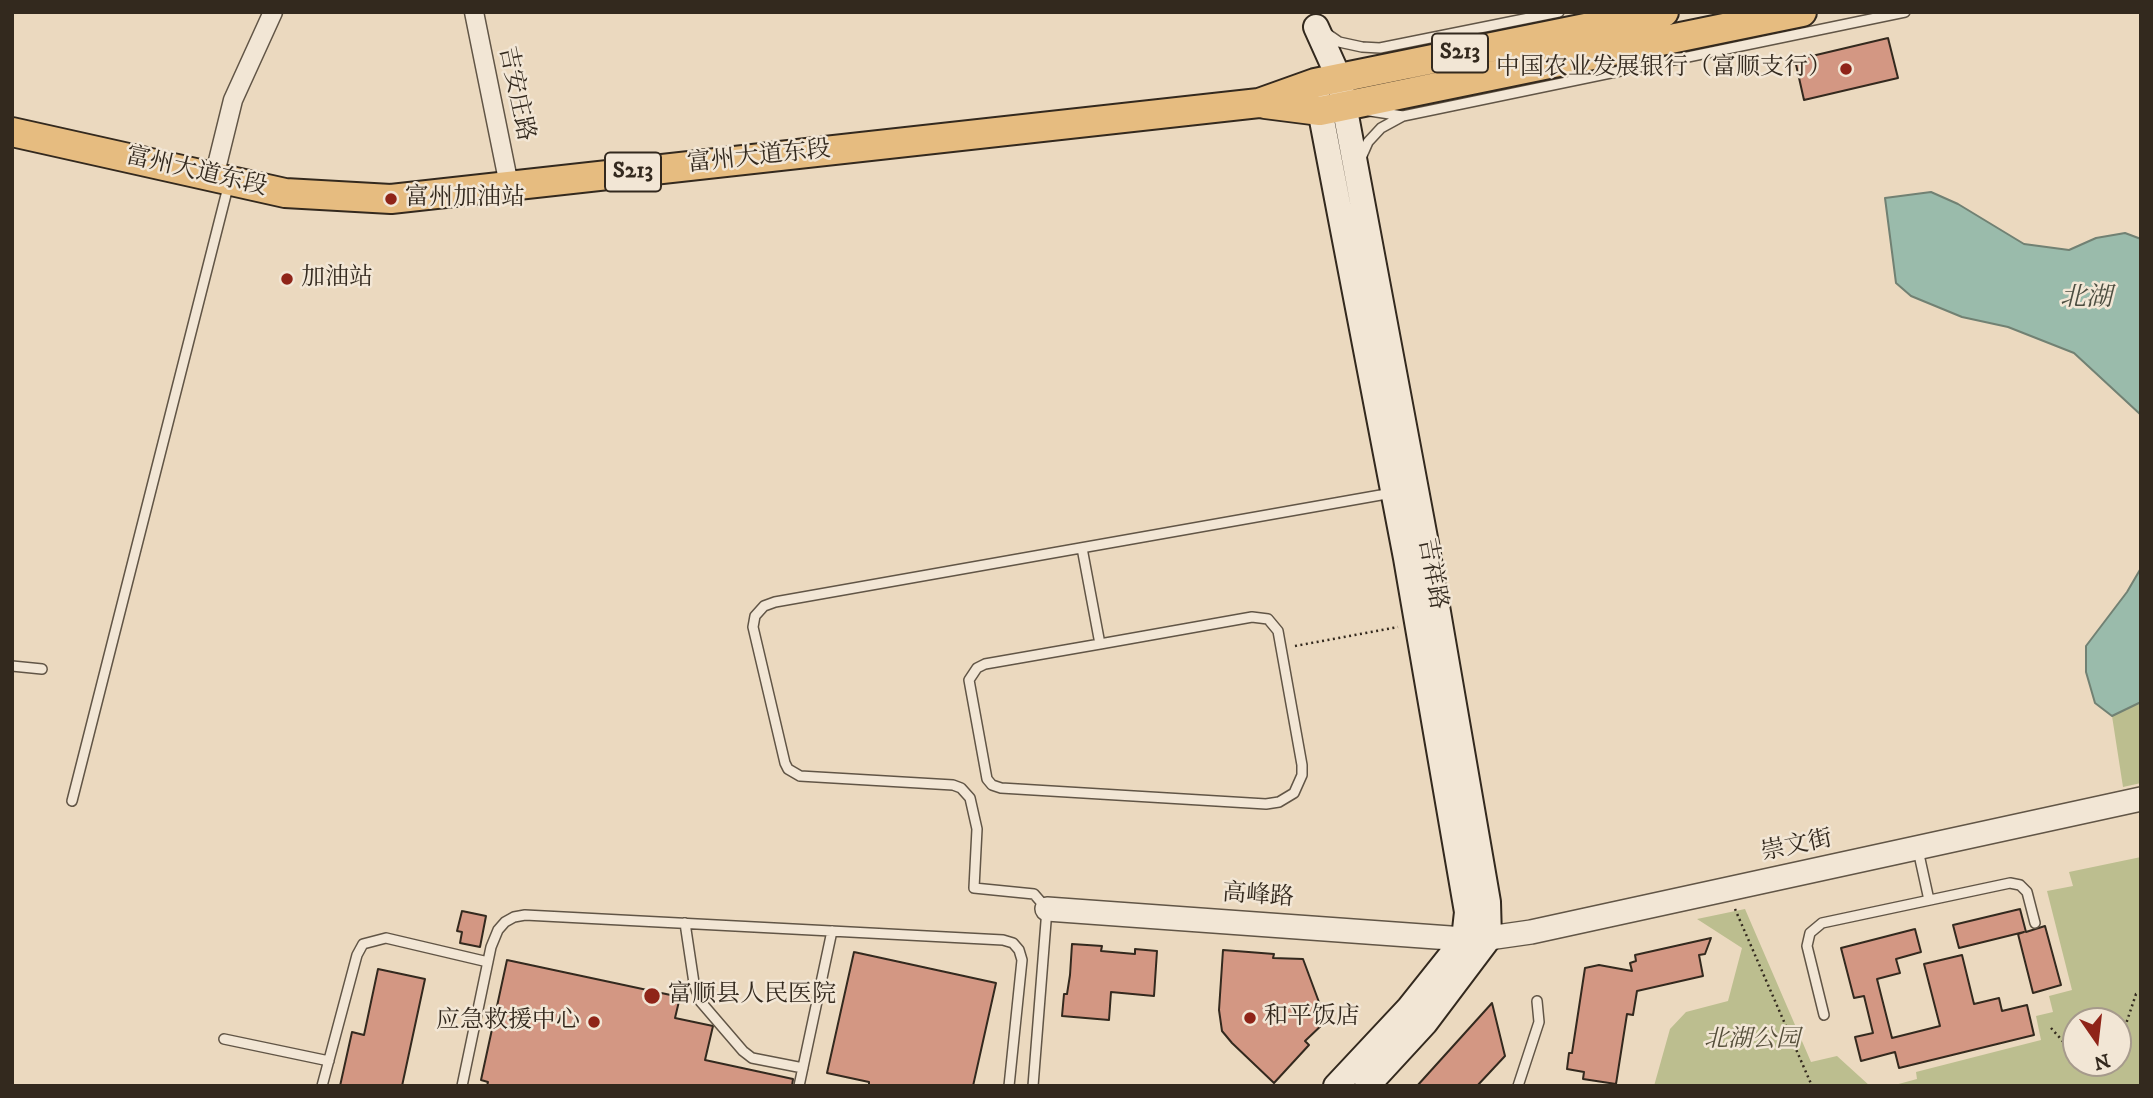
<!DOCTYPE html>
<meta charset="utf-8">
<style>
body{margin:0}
#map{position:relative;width:2153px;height:1098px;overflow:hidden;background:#ebd9bf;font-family:"IM FELL DW Pica",serif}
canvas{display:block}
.frame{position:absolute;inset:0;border:14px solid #33291e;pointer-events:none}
.north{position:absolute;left:2062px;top:1007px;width:70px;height:70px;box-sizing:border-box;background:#f2e6d5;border:2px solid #a69a8c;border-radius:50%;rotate:166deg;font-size:19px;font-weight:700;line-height:28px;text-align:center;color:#33291e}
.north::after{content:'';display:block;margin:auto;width:24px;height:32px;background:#8f2418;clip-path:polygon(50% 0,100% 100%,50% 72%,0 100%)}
</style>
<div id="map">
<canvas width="2153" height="1098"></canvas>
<div class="frame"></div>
<div class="north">N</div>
</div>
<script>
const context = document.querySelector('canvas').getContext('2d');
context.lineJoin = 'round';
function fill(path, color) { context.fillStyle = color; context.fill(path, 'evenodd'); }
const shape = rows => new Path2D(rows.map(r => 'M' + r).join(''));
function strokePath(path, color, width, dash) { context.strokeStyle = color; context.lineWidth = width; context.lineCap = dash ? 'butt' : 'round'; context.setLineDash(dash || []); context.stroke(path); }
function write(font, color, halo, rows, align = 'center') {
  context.font = font + ' "IM FELL DW Pica","Noto Serif SC",serif'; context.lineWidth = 5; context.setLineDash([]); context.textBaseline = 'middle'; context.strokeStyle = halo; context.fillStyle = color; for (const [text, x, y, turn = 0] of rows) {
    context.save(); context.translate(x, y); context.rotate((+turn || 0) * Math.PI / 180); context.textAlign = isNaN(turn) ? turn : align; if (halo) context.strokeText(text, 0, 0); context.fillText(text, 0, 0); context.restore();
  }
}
const green = shape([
 [2141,702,2141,783,2123,787,2112,716],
 [2141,857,2141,1086,1891,1086,1917,1079,1916,1072,2041,1040,2036,1016,2053,1012,2049,996,2072,990,2047,891,2073,886,2069,872],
 [2076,1021,2118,1021,2118,1063,2076,1063],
 [1745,909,1811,1062,1837,1056,1870,1086,1654,1086,1670,1029,1686,1012,1728,1001,1742,948,1697,919]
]);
const water = shape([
 [1931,192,1958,204,2024,244,2069,250,2096,238,2125,233,2141,239,2141,415,2074,353,2008,327,1962,317,1911,296,1896,283,1885,198,1931,192],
 [2141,568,2141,702,2112,716,2095,703,2086,672,2086,646,2127,592,2141,568]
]);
const building = shape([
 [1888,38,1898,78,1804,100,1795,60,1888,38],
 [2020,909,2026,932,2045,926,2061,985,2033,993,2018,934,2024,932,1959,948,1953,925,2020,909],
 [462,911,486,916,480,947,460,943,462,932,457,931,462,911],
 [1915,929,1921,952,1896,959,1900,973,1877,979,1892,1038,1940,1026,1924,964,1962,955,1974,1004,1999,998,2002,1011,2027,1005,2034,1035,1899,1068,1895,1052,1861,1061,1855,1037,1873,1033,1864,996,1854,998,1841,948,1915,929],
 [1711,938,1705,954,1699,955,1703,976,1637,991,1633,1015,1627,1014,1616,1084,1583,1079,1584,1072,1567,1069,1569,1053,1572,1053,1585,968,1599,965,1632,971,1630,963,1636,961,1635,955,1711,938],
 [1072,944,1102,946,1101,951,1135,954,1135,949,1157,951,1154,996,1111,992,1109,1020,1062,1016,1064,994,1067,994,1070,975,1072,944],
 [1223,950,1274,954,1273,958,1303,959,1326,1021,1305,1041,1309,1045,1274,1083,1232,1043,1222,1031,1219,1010,1223,950],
 [854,952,996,983,973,1086,869,1086,869,1082,827,1073,854,952],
 [507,960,680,997,675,1018,713,1026,705,1060,793,1079,792,1086,487,1086,488,1082,481,1080,507,960],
 [378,969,425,979,402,1086,340,1086,352,1032,364,1035,378,969],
 [1492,1003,1505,1056,1477,1086,1417,1086,1492,1003]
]);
const path = shape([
 [1295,646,1398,627],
 [1735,909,1812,1086],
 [2051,1028,2076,1056],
 [2118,1048,2136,994,2141,994]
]);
const service = shape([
 [1326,33,1339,42,1362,47,1380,48,1559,12],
 [1370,111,1403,116],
 [1361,158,1368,142,1381,128,1403,116,1905,12],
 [1082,548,1100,644,985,664,977,668,969,680,987,779,992,785,1001,788,1266,804,1279,802,1294,793,1302,775,1302,765,1278,631,1268,619,1252,617,1100,644],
 [12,666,42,669],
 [72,801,229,183],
 [1918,850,1929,900],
 [685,923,694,983,700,1001,743,1051,752,1058,803,1068],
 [1824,1015,1807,946,1810,933,1822,923,2010,883,2020,885,2027,892,2035,923],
 [224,1039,329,1061],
 [322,1086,357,955,363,944,386,938,488,962],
 [462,1086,491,947,498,930,505,922,514,917,525,915,1003,940,1013,943,1019,950,1022,960,1009,1086],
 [799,1086,832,931],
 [1033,1086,1047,909,1034,894,974,888,977,829,970,798,961,788,953,785,800,776,788,769,785,763,753,627,755,616,764,606,775,602,1392,493],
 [1518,1086,1539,1022,1537,1001]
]);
const minor = shape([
 [474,12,509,185],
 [214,177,233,100,273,12]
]);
const tertiary = shape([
 [1047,909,1464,939,1489,938,1531,932,2141,799]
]);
const secondary = shape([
 [1316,27,1339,78,1428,554,1488,902,1489,938,1425,1023,1367,1086],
 [1317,94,1406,558,1467,912,1464,939,1409,1008,1336,1086]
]);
const primary = shape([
 [1265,104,1320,111,1802,12],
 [12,132,285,193,391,199,1259,103,1315,83,1664,12]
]);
const markers = [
 [1846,69,7,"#8f2418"],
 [391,199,7,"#8f2418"],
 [287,279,7,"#8f2418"],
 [652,996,9,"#8f2418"],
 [1250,1018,7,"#8f2418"],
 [594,1022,7,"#8f2418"]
];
const shields = [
 [1460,53,56],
 [633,172,56]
];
const shieldNames = [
 ["S213",1460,53],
 ["S213",633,172]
];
const poiNames = [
 ["中国农业发展银行（富顺支行）",1832,69,"right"],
 ["富州加油站",405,199],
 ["加油站",301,279],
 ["富顺县人民医院",668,996],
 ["和平饭店",1264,1018],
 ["应急救援中心",580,1022,"right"]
];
const streetNames = [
 ["吉安庄路",515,94,78],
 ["富州大道东段",759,158,-6],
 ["富州大道东段",196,173,13],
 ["吉祥路",1431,574,80],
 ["崇文街",1797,847,-12],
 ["高峰路",1258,897,4]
];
const parkNames = [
 ["北湖公园",1752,1041]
];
const waterNames = [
 ["北湖",2086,300]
];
fill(green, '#bcbe8f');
fill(water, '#9abbab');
strokePath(water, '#718173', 2);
fill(building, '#d39783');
strokePath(building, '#33291e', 2);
strokePath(service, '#615546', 12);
strokePath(minor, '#615546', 21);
strokePath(tertiary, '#615546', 26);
strokePath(secondary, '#33291e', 28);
strokePath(primary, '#33291e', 32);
strokePath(path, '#33291e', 2.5, [2, 3.5]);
strokePath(service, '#f2e6d5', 9);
strokePath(minor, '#f2e6d5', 18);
strokePath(tertiary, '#f2e6d5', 23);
strokePath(secondary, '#f2e6d5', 24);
strokePath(primary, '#e6bc80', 28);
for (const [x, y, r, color] of markers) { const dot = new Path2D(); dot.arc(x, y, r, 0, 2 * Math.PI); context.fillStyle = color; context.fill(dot); strokePath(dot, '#f2e6d5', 2.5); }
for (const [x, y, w] of shields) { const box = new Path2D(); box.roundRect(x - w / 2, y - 19.5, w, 39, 5); context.fillStyle = '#f2e6d5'; context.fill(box); strokePath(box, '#33291e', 2); }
write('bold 23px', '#33291e', null, shieldNames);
write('24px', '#33291e', '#f2e6d5', poiNames, 'left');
write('24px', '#33291e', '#f2e6d5', streetNames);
write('italic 24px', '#554e3a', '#f2e6d5', parkNames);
write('italic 26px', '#4d4e41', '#f2e6d5', waterNames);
</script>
